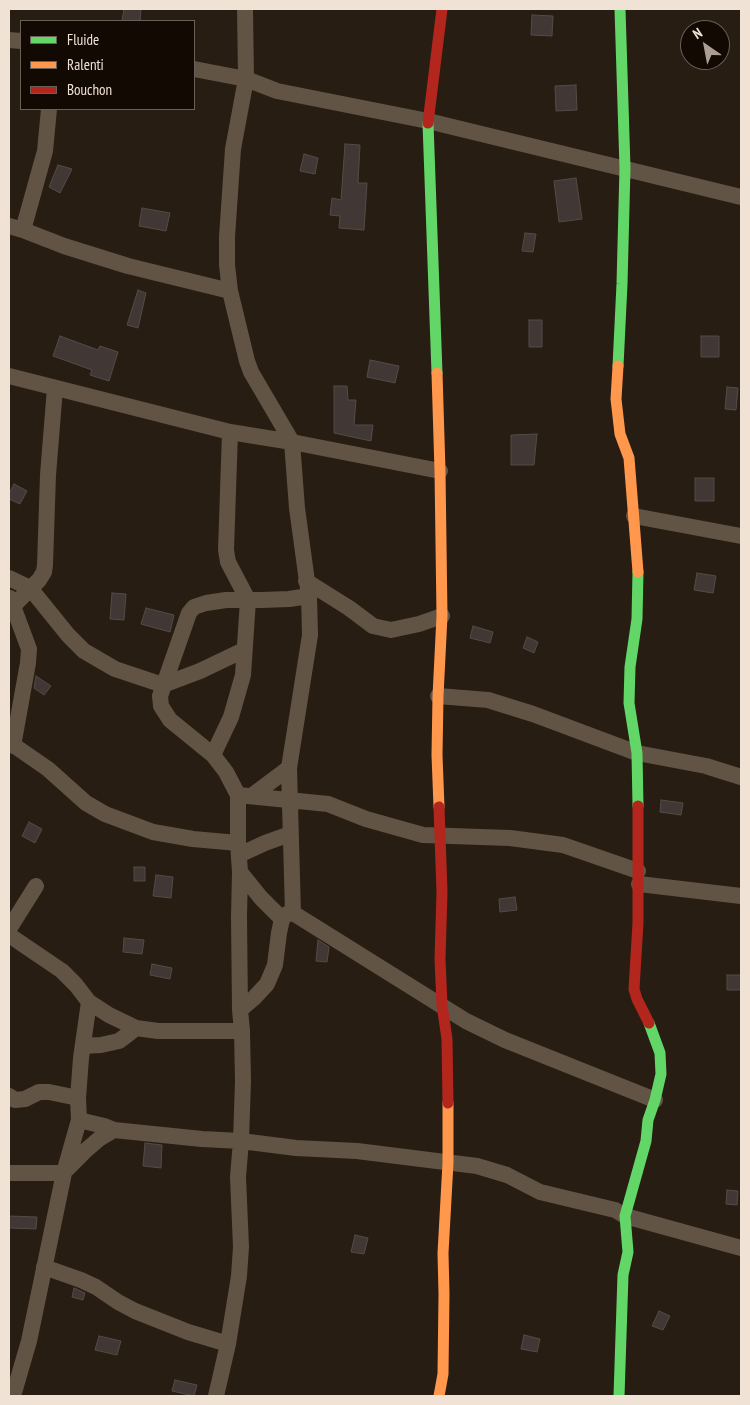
<!DOCTYPE html>
<style>
body{margin:0}
#map{position:relative;width:750px;height:1405px;overflow:hidden;background:#281d12;font-family:"PT Sans Narrow",sans-serif}
canvas{display:block}
.frame{position:absolute;inset:0;border:10px solid #f1e2d6;pointer-events:none}
.legend{position:absolute;left:20px;top:20px;width:175px;height:90px;box-sizing:border-box;background:#120903;border:1px solid #6b6057;margin:0;padding:6px 9px;list-style:none;font-size:15px;color:#f1e2d6}
.legend li{display:flex;align-items:center;gap:10px;height:25px}
.legend b{width:25px;border:1px solid #6b6057}
.north{position:absolute;left:680px;top:20px;width:50px;height:50px;box-sizing:border-box;background:#120903;border:1px solid #6b6057;border-radius:50%;rotate:327deg;font-size:14px;font-weight:700;line-height:20px;text-align:center;color:#f1e2d6}
.north::after{content:'';display:block;margin:auto;width:18px;height:22px;background:#ab9d91;clip-path:polygon(50% 0,100% 100%,50% 72%,0 100%)}
</style>
<div id="map">
<canvas width="750" height="1405"></canvas>
<div class="frame"></div>
<ul class="legend">
<li><b style="height:6px;background:#63d668"></b>Fluide</li>
<li><b style="height:6px;background:#ff974d"></b>Ralenti</li>
<li><b style="height:6px;background:#b3261e"></b>Bouchon</li>
</ul>
<div class="north">N</div>
</div>
<script>
const context = document.querySelector('canvas').getContext('2d');
context.lineJoin = 'round';
function fill(path, color) { context.fillStyle = color; context.fill(path, 'evenodd'); }
const shape = rows => new Path2D(rows.map(r => 'M' + r).join(''));
function strokePath(path, color, width, dash) { context.strokeStyle = color; context.lineWidth = width; context.lineCap = dash ? 'butt' : 'round'; context.setLineDash(dash || []); context.stroke(path); }
const building = shape([
 [124,9,141,9,140,21,122,21,124,9],
 [532,15,553,16,552,36,531,35,532,15],
 [576,85,577,110,556,111,555,86,576,85],
 [345,144,360,145,358,183,367,183,364,230,339,228,340,216,330,215,332,198,341,200,345,144],
 [304,154,318,158,315,174,300,171,304,154],
 [58,165,72,169,60,193,49,187,58,165],
 [576,178,582,219,559,222,554,181,576,178],
 [142,208,170,213,166,231,139,226,142,208],
 [525,233,536,234,533,252,522,251,525,233],
 [138,290,146,293,138,328,127,325,138,290],
 [529,320,542,320,542,347,529,347,529,320],
 [60,336,98,350,100,346,118,352,109,381,90,375,92,370,53,356,60,336],
 [701,336,719,336,719,357,701,357,701,336],
 [370,360,399,366,395,383,367,377,370,360],
 [334,386,347,386,348,400,356,400,354,425,373,425,371,441,334,433,334,386],
 [727,387,738,388,736,410,725,409,727,387],
 [537,434,534,465,511,465,511,435,537,434],
 [695,478,714,478,714,501,695,501,695,478],
 [14,484,27,491,20,504,9,499,9,494,14,484],
 [697,573,716,576,713,593,694,590,697,573],
 [112,593,126,594,124,620,110,619,112,593],
 [146,608,174,615,170,632,141,624,146,608],
 [473,626,493,632,490,643,470,638,473,626],
 [527,637,538,642,534,653,523,648,527,637],
 [36,676,51,686,44,695,34,688,36,676],
 [661,800,683,803,681,815,660,812,661,800],
 [29,822,42,829,35,843,22,836,29,822],
 [134,867,145,867,145,881,134,881,134,867],
 [156,875,173,877,171,898,153,896,156,875],
 [515,897,517,910,500,912,499,899,515,897],
 [124,938,144,940,142,954,123,952,124,938],
 [318,940,329,947,327,962,316,961,318,940],
 [152,964,172,968,170,979,150,975,152,964],
 [727,975,741,975,741,990,727,990,727,975],
 [145,1143,162,1145,161,1168,143,1166,145,1143],
 [727,1190,738,1191,737,1205,726,1204,727,1190],
 [9,1216,37,1217,36,1229,9,1228,9,1216],
 [355,1235,368,1238,364,1254,351,1252,355,1235],
 [74,1288,85,1293,83,1300,72,1297,74,1288],
 [659,1311,670,1316,663,1330,652,1326,659,1311],
 [524,1335,540,1339,537,1352,521,1349,524,1335],
 [99,1336,121,1341,117,1355,95,1350,99,1336],
 [175,1380,197,1385,194,1396,172,1391,175,1380]
]);
const street = shape([
 [245,9,246,79,233,149,227,237,227,265,230,291,247,361,251,372,292,442,297,508,309,596,310,635,289,768,293,913],
 [9,40,21,41],
 [194,69,246,79,277,91,428,121,741,197],
 [9,226,23,230,64,246,128,266,230,291],
 [23,230,45,151,49,109],
 [9,376,230,432,292,442,440,471],
 [634,516,741,536],
 [9,578,30,588,68,635,84,651,115,669,163,685,200,671,244,650],
 [306,581,349,608,373,626,391,630,419,624,442,616],
 [10,598,29,649,28,663,13,746],
 [13,606,39,580,44,572,45,565,48,475,55,388],
 [438,696,488,700,533,714,637,753,706,766,741,777],
 [9,742,48,769,86,803,105,814,153,832,193,839,238,843],
 [213,755,231,717,243,675,248,600,228,562,226,550,230,432],
 [238,795,328,804,366,819,423,835,510,838,563,845,638,871],
 [253,795,289,768],
 [239,855,265,843,290,834],
 [240,872,261,898,282,919],
 [639,884,741,896],
 [9,929,36,886],
 [9,935,62,971,76,985,89,1002,109,1015,136,1028,158,1031,242,1031],
 [240,1010,254,998,267,984,275,965,279,933,282,919,287,914,293,913,466,1021,505,1040,655,1100],
 [83,1046,101,1045,119,1041,127,1035,136,1028],
 [9,1096,15,1100,25,1099,39,1092,49,1092,78,1098],
 [79,1120,104,1126,114,1130,202,1139,241,1141,296,1148,357,1151,477,1166,507,1175,540,1192,615,1210,625,1216,741,1248],
 [67,1169,85,1151,99,1139,114,1130],
 [9,1173,64,1173],
 [44,1267,81,1280,96,1287,118,1302,135,1311,188,1332,228,1344],
 [13,1396,29,1341,64,1173,79,1120,78,1098,81,1058,89,1002],
 [216,1396,228,1344,239,1276,241,1247,238,1177,241,1141,243,1081,242,1031,240,1010,239,917,240,872,238,843,238,795,226,772,213,755,170,720,161,706,160,696,189,613,194,607,206,603,226,600,262,600,289,599,309,596]
]);
const fast = shape([
 [428,123,437,373],
 [618,366,622,284,625,168,620,9],
 [638,806,637,753,629,703,630,667,637,619,638,572],
 [619,1396,623,1275,628,1252,625,1216,646,1141,648,1120,655,1100,661,1074,660,1053,649,1023]
]);
const slow = shape([
 [618,366,616,399,620,434,629,458,638,572],
 [437,373,440,471,442,616,438,696,437,755,439,807],
 [439,1396,443,1374,444,1294,443,1253,448,1163,448,1103]
]);
const jam = shape([
 [428,123,442,9],
 [638,806,638,923,634,989,637,999,649,1023],
 [439,807,442,892,440,959,442,1005,447,1039,448,1103]
]);
fill(building, '#413734');
strokePath(building, '#554b47', 1);
strokePath(street, '#625444', 16);
strokePath(fast, '#63d668', 11);
strokePath(slow, '#ff974d', 11);
strokePath(jam, '#b3261e', 11);
</script>
